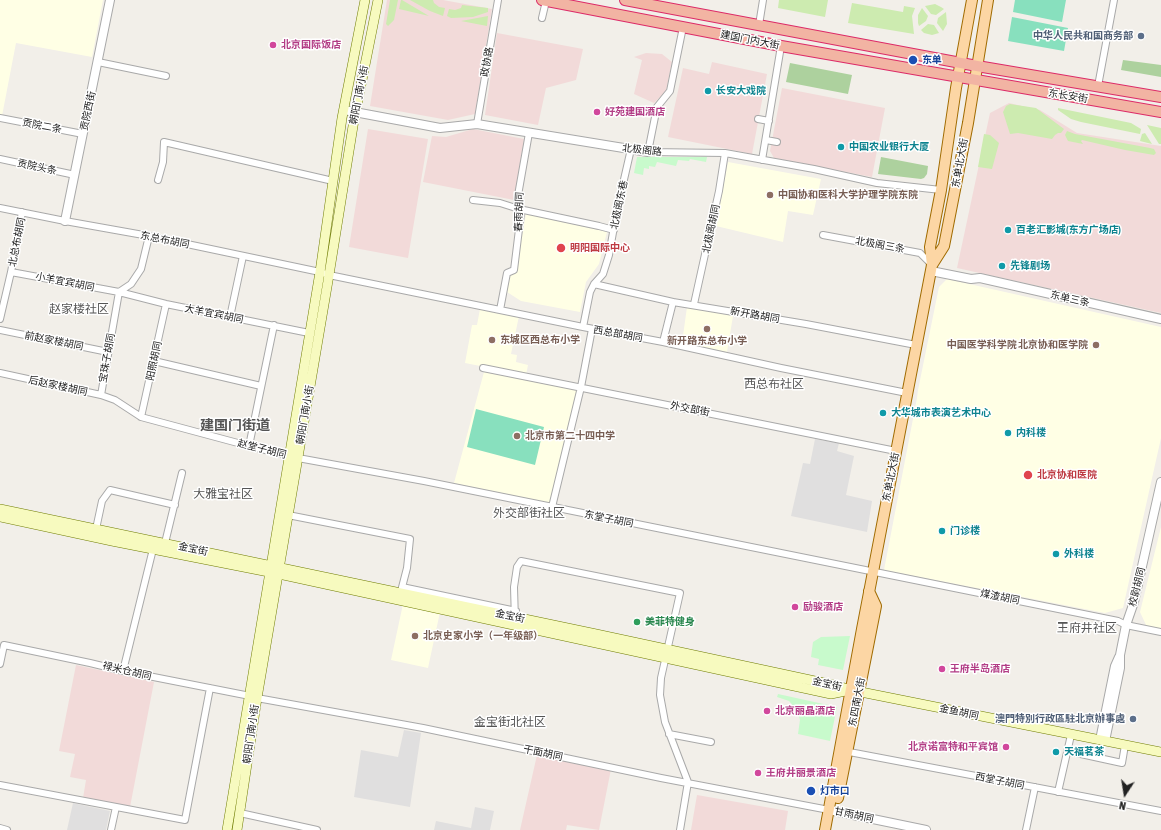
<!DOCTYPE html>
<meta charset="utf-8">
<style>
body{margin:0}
#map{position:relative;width:1161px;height:830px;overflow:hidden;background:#f2efe9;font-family:"Asap Condensed",sans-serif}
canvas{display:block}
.north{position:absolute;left:1105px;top:774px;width:40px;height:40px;-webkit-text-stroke:3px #fff;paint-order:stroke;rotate:192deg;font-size:11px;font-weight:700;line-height:16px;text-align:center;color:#222}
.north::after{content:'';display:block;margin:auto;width:14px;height:18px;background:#222;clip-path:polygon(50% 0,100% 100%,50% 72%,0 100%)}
</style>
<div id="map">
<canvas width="1161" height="830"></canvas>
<div class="north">N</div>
</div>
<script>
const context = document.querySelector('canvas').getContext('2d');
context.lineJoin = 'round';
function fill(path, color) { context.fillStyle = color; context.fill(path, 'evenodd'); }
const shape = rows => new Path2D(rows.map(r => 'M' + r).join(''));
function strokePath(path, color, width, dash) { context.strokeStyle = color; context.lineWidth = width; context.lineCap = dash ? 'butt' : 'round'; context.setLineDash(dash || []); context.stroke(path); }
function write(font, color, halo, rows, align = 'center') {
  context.font = font + ' "Asap Condensed","Noto Sans SC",sans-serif'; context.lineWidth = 3; context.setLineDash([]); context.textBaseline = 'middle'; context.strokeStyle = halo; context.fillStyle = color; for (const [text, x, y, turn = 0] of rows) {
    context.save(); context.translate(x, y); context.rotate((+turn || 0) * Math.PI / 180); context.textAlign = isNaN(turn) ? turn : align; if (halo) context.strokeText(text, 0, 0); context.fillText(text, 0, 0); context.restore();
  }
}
const residential = shape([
 [815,439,839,443,837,451,854,456,846,495,872,501,867,532,791,516,803,463,810,464],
 [404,730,421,733,410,807,354,797,361,750,398,757],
 [73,803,110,811,106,830,67,830],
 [475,807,494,811,490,830,434,830,436,821,471,828]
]);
const commercial = shape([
 [387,0,443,0,492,9,475,114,448,120,370,106],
 [497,33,583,49,576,80,546,88,538,125,485,115],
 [646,53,662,54,672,62,666,91,654,103,634,94,642,60,634,57],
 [712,62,767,74,752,154,668,137,683,68,709,74],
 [782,88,885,108,872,177,774,158,770,151],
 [1009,103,1040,110,1077,133,1161,146,1161,313,957,268,990,113],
 [368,129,428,139,408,258,349,247],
 [473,129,524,139,514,200,423,182,432,136,446,137],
 [76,665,154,682,130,807,83,798,86,780,70,777,75,754,59,751],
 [537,755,611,769,599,830,567,825,566,830,520,830],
 [697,795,788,811,785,830,691,830]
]);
const education = shape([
 [0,0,103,0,92,57,16,43,2,116,0,115],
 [728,162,821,179,813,215,788,211,783,242,716,226],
 [526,214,607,232,599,264,586,282,580,312,521,301,507,292,510,276,515,273],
 [947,279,1161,327,1161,438,1123,608,1105,613,884,570,917,398,918,390,939,287],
 [687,307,733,316,727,352,682,343],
 [480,309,519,316,511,354,517,355,516,362,528,365,526,375,465,363,472,325,477,325],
 [484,372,578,390,550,503,454,483],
 [1161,527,1161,629,1147,627,1140,612],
 [403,604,440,612,428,668,391,660]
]);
const grass = shape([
 [390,0,398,0,394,20,388,26,386,24],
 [401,0,402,0,429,16,399,9],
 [410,0,433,0,434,3,439,7,445,8,443,16,430,11],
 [779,0,828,0,825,17,778,8],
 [852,3,903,12,904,6,915,8,912,16,914,34,848,23],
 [935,4,941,7,944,9,936,15,931,14,925,6],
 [462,5,488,8,488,12,473,17,451,18,447,16,449,9,455,10,461,8],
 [922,8,928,16,926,21,919,26,918,23,918,15],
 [946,12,947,24,943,31,937,23,938,18],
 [488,16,487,26,461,21],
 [928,24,934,25,939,33,932,35,924,33,921,30],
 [1010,104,1036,108,1064,129,1061,133,1058,133,1055,135,1052,139,1018,133,1010,134,1003,112,1006,106],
 [1058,108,1131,123,1141,129,1140,134,1081,122,1071,119,1058,110],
 [1147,125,1161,128,1161,144,1159,144],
 [1067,131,1075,134,1150,148,1154,149,1156,153,1154,155,1125,150,1082,140,1081,141,1083,144,1068,141,1065,135],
 [1145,133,1152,144,1140,141,1142,134],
 [984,134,990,135,999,143,992,169,978,167]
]);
const forest = shape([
 [1123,60,1161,65,1161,77,1121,70],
 [790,63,852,75,848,94,786,82],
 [881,157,928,166,927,174,924,178,921,179,878,174]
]);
const park = shape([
 [637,157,707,157,706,162,690,159,689,161,678,160,676,166,657,162,655,167,649,166,649,169,644,168,643,175,634,173],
 [850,636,843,670,818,665,819,659,811,657,813,642,821,637],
 [778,694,837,707,830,741,798,734,800,720,797,710,789,701,777,697]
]);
const pitch = shape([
 [1015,0,1066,0,1062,22,1013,12],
 [1012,17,1068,28,1064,51,1008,41],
 [476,409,544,427,535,465,467,447]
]);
const minor = shape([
 [542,18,546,1],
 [759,25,763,0],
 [683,27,670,91,657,107,648,152,725,153,814,169,877,183,941,190],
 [98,62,166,76],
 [1098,86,1114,0],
 [0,118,83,134],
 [758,119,769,121],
 [477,124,498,0],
 [766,140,777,142],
 [0,159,75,175],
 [762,160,781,46],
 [158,180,163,162,164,142,333,181],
 [473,200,500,203,519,209,599,226,614,230],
 [0,208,65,221,149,236,320,272,329,275,583,327,663,342,781,368,907,393],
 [823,235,920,253,932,265],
 [11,272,119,292,166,304,309,333],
 [594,284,673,302,806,324,916,345],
 [694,304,719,191,725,153],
 [500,310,507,273,514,270,521,213,517,201,529,133],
 [230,317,243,256],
 [0,319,11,272,22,212],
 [583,327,590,292,594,284,603,274,609,255,617,210,631,149],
 [0,330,108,352],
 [663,342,673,302],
 [154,361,261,386],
 [483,368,896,451],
 [0,373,101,395,115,400,141,417,249,446,298,458,424,481,1118,621,1126,625,1161,632],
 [101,395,119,292,131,284,141,269,149,236],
 [141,417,166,304],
 [249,446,274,325],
 [552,507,581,387,592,329],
 [288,515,410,539,407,568,400,595],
 [96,529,102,501,110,490,175,505],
 [165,543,182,473],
 [402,587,516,611],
 [515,621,514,587,517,567,521,561,680,593,661,678,660,695,665,722,688,782,680,830],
 [0,664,4,645,90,663,123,671,250,696],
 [123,671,153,549],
 [257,698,423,728,661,778,829,810],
 [669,734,711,742],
 [844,751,1161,811],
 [1067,751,1122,763,1125,745],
 [0,785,185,820,210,688],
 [1058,792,1071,735],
 [240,813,317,830],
 [0,828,7,830],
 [111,830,116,807],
 [1026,830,1035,787]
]);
const tertiary = shape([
 [344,110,440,128,477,124,648,152],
 [65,221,110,0],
 [931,271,971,279,980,278,1161,319],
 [1100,740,1115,666,1119,657],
 [1105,741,1120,668,1120,655,1126,625,1134,602,1161,482],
 [829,810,926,830]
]);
const secondary = shape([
 [0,509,596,634,838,686,851,690,1161,752],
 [0,517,112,541,279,574,831,694,850,690],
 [227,830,320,272,342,118,365,0],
 [237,830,257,698,329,275,354,120,378,0]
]);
const primary = shape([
 [932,265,944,246,968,123,988,0],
 [838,798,876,606,869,591],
 [825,830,862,629,932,265,930,247,941,190,956,88,972,0]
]);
const trunk = shape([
 [542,0,781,46,1161,112],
 [625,0,977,66,1161,97]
]);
const markers = [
 [1141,36,4,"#5c6f8a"],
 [273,45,4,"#d1479c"],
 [913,60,5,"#1a4fb4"],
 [708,91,4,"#0f9aa8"],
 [597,112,4,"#d1479c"],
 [841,147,4,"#0f9aa8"],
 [770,195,4,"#8d6e63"],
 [1008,230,4,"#0f9aa8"],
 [561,248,5,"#e0444e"],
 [1002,266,4,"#0f9aa8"],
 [707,329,4,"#8d6e63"],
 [492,340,4,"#8d6e63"],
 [1096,345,4,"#8d6e63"],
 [883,413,4,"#0f9aa8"],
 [1008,433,4,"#0f9aa8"],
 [517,436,4,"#8d6e63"],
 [1028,475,5,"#e0444e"],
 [942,531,4,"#0f9aa8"],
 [1056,554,4,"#0f9aa8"],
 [795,607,4,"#d1479c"],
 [637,622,4,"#2e9e5b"],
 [415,636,4,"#8d6e63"],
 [942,669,4,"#d1479c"],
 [767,711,4,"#d1479c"],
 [1133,719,4,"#5c6f8a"],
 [1006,747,4,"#d1479c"],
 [1056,752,4,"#0f9aa8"],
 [758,773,4,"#d1479c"],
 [811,791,5,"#1a4fb4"]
];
const serviceNames = [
 ["中华人民共和国商务部",1133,36],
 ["澳門特別行政區駐北京辦事處",1125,719]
];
const streetNames = [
 ["建国门内大街",750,40,11],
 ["政协路",487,62,-80],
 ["朝阳门南小街",359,95,-79],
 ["东长安街",1068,96,9],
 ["贡院西街",88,111,-78],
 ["贡院二条",42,126,11],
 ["北极阁路",642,150,6],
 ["东单北大街",960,163,-80],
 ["贡院头条",37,167,12],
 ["北极阁东巷",619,205,-78],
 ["春雨胡同",519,212,-88],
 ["北极阁胡同",711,229,-78],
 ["东总布胡同",165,240,11],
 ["北总布胡同",17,242,-79],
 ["北极阁三条",880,245,10],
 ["小羊宜宾胡同",65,282,11],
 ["东单三条",1070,299,13],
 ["大羊宜宾胡同",214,314,11],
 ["新开路胡同",755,315,10],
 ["西总部胡同",618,334,10],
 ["前赵家楼胡同",54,341,11],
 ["宝珠子胡同",107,358,-80],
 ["阳照胡同",154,361,-78],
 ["后赵家楼胡同",58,386,12],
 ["外交部街",690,409,11],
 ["朝阳门南小街",305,415,-80],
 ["赵堂子胡同",262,449,14],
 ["东单北大街",891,477,-79],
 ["东堂子胡同",609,519,11],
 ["金宝街",193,549,12],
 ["校尉胡同",1137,587,-76],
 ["煤渣胡同",1000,597,11],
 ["金宝街",510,616,12],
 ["禄米仓胡同",127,671,13],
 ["金宝街",827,684,13],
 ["东四南大街",857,702,-79],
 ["金鱼胡同",959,712,12],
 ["朝阳门南小街",251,734,-82],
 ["干面胡同",543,753,12],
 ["西堂子胡同",1000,781,11],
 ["甘雨胡同",854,815,12]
];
const hotelNames = [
 ["北京国际饭店",281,45],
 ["好苑建国酒店",605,112],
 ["励骏酒店",803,607],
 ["王府半岛酒店",950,669],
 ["北京丽晶酒店",775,711],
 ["北京诺富特和平宾馆",998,747,"right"],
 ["王府井丽景酒店",766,773]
];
const transitNames = [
 ["东单",922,60],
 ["灯市口",820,791]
];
const cultureNames = [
 ["长安大戏院",716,91],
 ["中国农业银行大厦",849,147],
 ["百老汇影城(东方广场店)",1016,230],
 ["先锋剧场",1010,266],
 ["大华城市表演艺术中心",891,413],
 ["内科楼",1016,433],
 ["门诊楼",950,531],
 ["外科楼",1064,554],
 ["天福茗茶",1064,752]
];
const educationNames = [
 ["中国协和医科大学护理学院东院",778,195],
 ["东城区西总布小学",500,340],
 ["新开路东总布小学",707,341,"center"],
 ["中国医学科学院 北京协和医学院",1088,345,"right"],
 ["北京市第二十四中学",525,436],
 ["北京史家小学（一年级部）",423,636]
];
const healthNames = [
 ["明阳国际中心",570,248],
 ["北京协和医院",1037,475]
];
const leisureNames = [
 ["美菲特健身",645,622]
];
const quarterNames = [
 ["赵家楼社区",79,309],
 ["西总布社区",774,384],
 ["大雅宝社区",223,494],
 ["外交部街社区",529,513],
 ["王府井社区",1087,628],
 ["金宝街北社区",510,722]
];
const districtNames = [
 ["建国门街道",235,426]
];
fill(residential, '#e0dfdf');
fill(commercial, '#f2dad9');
fill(education, '#ffffe5');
fill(grass, '#cdebb0');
fill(forest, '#add19e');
fill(park, '#c8facc');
fill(pitch, '#88e0be');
strokePath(minor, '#a9a9a9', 8);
strokePath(tertiary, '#a9a9a9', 10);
strokePath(secondary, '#707d05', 10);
strokePath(primary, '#a06b00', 12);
strokePath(trunk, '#dc2a67', 12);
strokePath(minor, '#fff', 6);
strokePath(tertiary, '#fff', 8);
strokePath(secondary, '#f7fabf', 9);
strokePath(primary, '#fcd6a4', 10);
strokePath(trunk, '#f2b4a3', 10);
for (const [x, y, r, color] of markers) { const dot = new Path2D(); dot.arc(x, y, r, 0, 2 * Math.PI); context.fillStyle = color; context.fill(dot); strokePath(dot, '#fff', 1.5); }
write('bold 10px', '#4e5e75', '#fff', serviceNames, 'right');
write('10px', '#222', '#fff', streetNames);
write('bold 10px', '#b23c85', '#fff', hotelNames, 'left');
write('bold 10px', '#164399', '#fff', transitNames, 'left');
write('bold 10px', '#0d838f', '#fff', cultureNames, 'left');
write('bold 10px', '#785e54', '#fff', educationNames, 'left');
write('bold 10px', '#be3a42', '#fff', healthNames, 'left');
write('bold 10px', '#27864d', '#fff', leisureNames, 'left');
write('12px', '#555', '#fff', quarterNames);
write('bold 14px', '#555', '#fff', districtNames);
</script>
